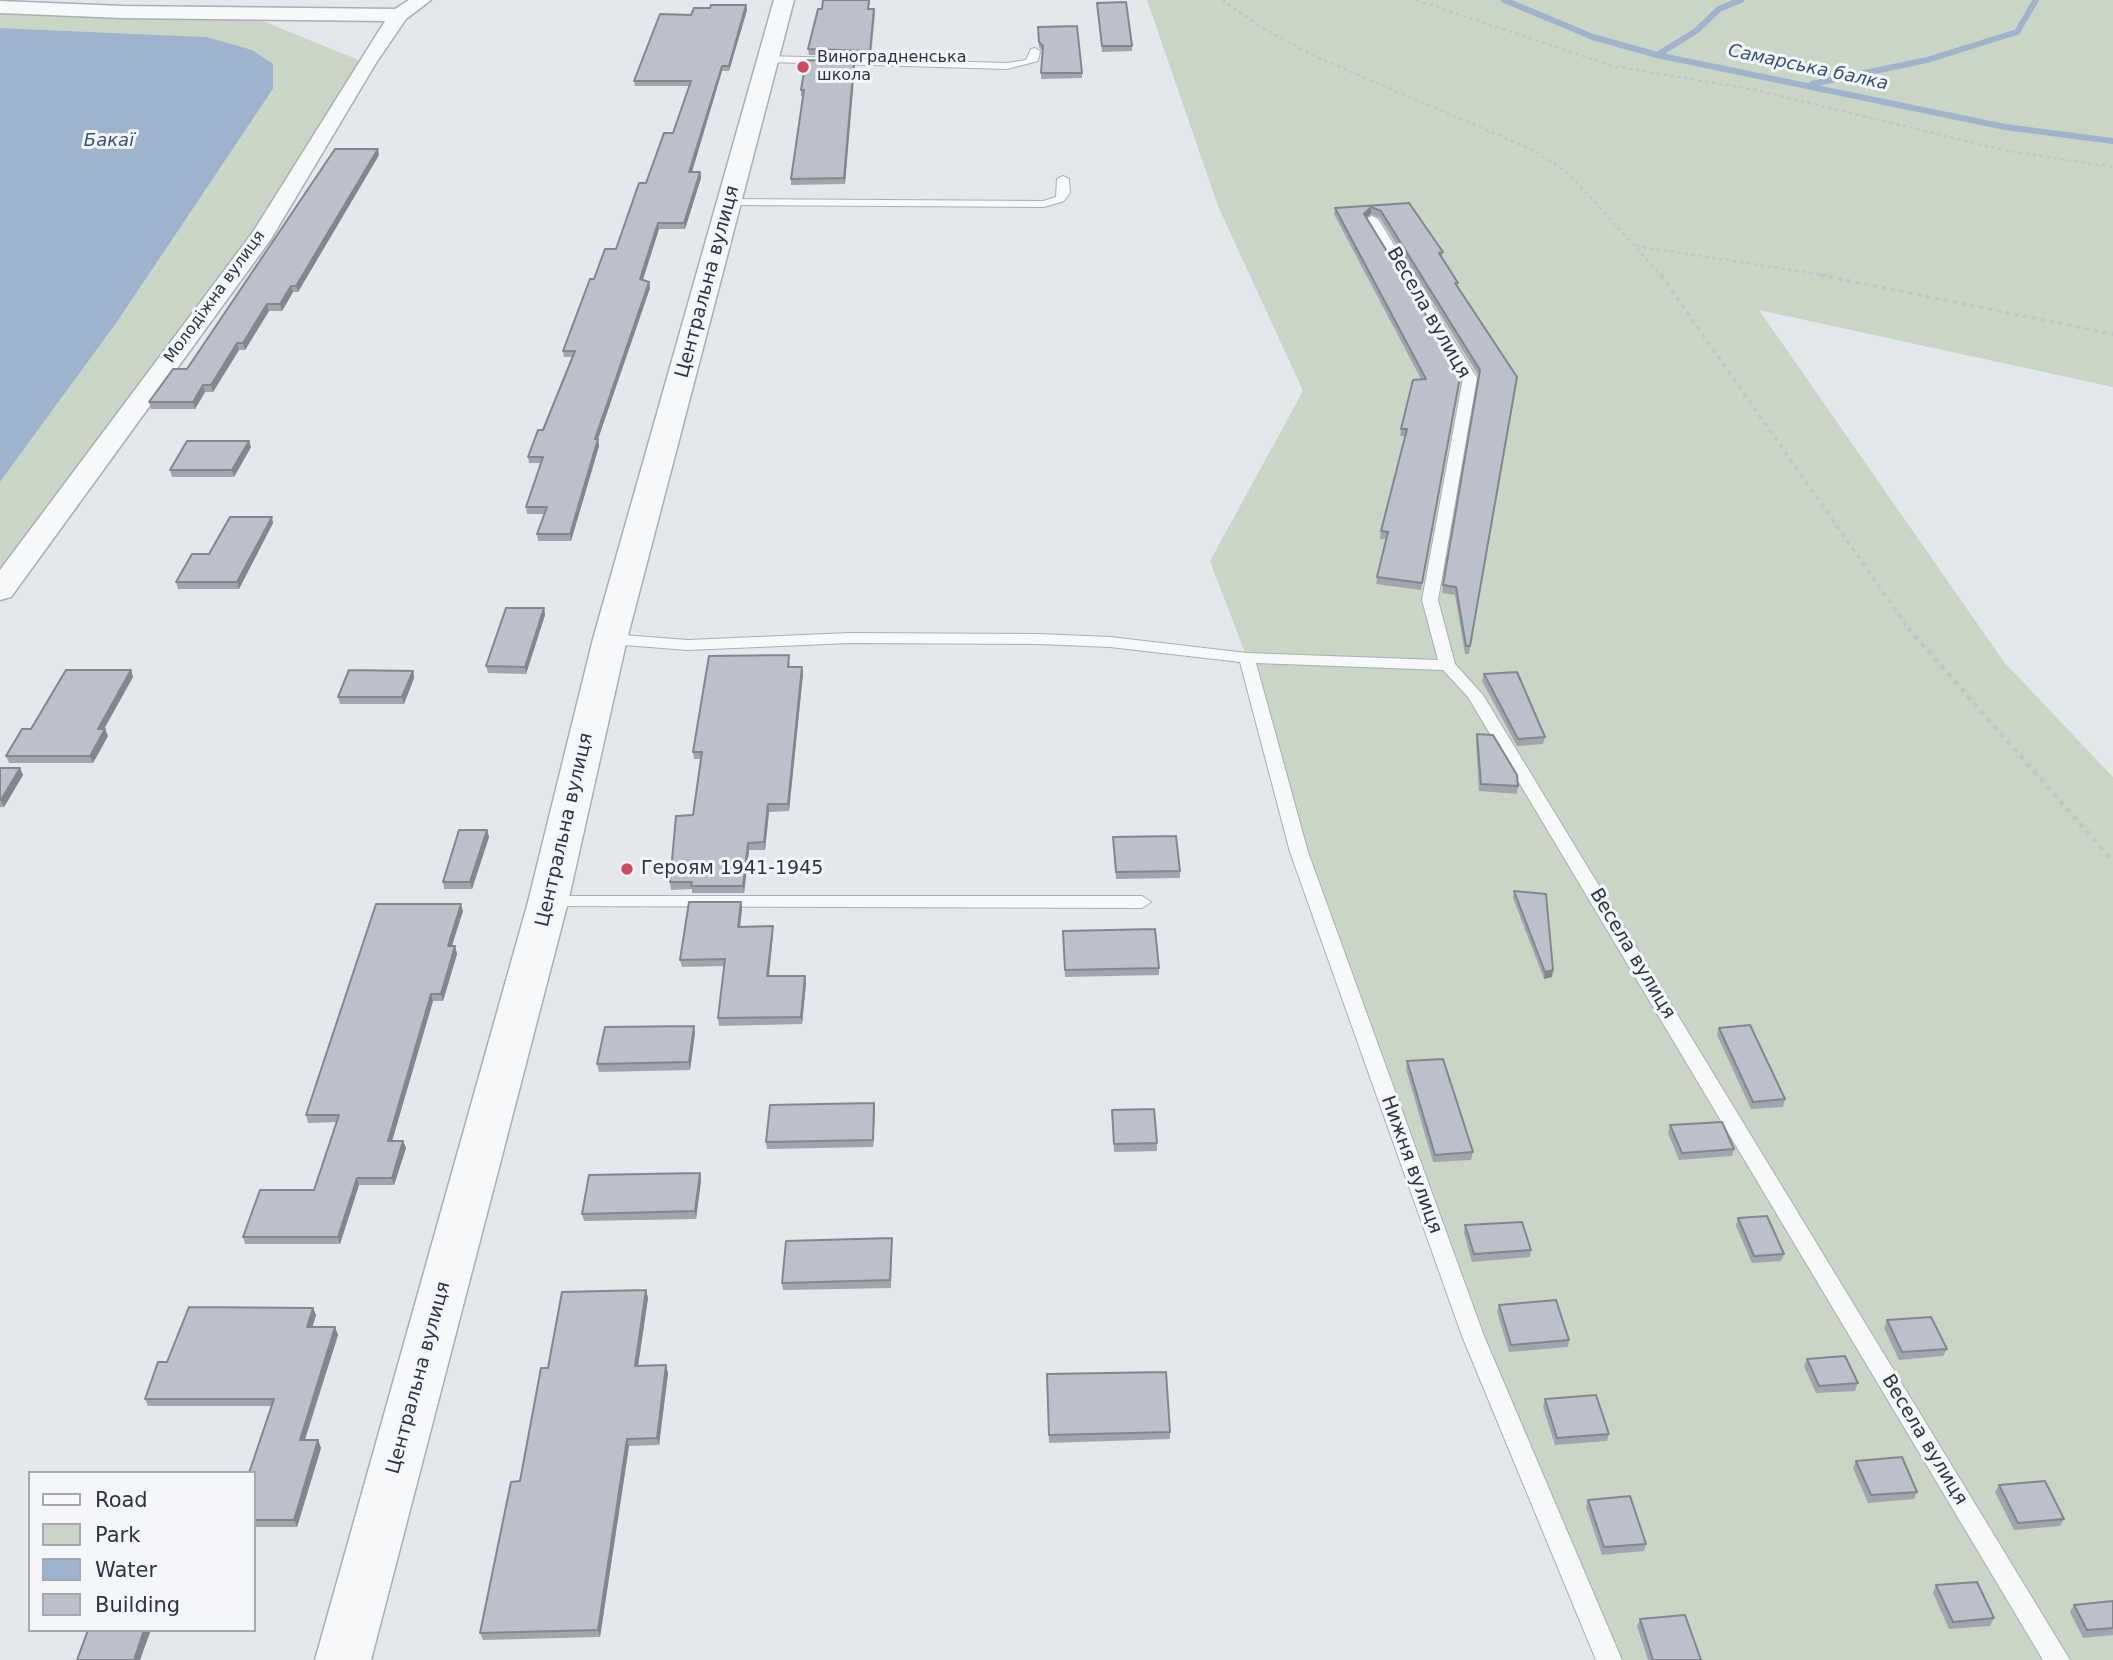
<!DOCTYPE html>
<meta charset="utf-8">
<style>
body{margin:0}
#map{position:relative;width:2113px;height:1660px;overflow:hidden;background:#e4e7ec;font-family:"DejaVu Sans",sans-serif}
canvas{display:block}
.legend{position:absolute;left:28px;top:1471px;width:228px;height:161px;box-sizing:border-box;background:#f4f6f9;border:2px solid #a4a8b1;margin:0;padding:9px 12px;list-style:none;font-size:21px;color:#2b3445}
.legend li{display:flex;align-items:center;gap:14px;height:35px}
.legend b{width:35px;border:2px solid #a4a8b1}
</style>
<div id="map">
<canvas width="2113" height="1660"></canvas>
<ul class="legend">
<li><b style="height:9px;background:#f7f8fa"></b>Road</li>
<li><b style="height:19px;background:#c9d6c5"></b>Park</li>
<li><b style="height:19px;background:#9fb4cc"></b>Water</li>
<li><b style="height:19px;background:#bbc0ca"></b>Building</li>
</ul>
</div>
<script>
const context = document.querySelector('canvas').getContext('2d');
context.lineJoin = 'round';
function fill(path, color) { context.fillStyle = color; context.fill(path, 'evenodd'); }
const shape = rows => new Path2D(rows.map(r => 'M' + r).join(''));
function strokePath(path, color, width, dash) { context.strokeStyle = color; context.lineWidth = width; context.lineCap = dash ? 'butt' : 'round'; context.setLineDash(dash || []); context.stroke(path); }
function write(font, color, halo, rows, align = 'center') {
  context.font = font + ' "DejaVu Sans",sans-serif'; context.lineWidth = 6; context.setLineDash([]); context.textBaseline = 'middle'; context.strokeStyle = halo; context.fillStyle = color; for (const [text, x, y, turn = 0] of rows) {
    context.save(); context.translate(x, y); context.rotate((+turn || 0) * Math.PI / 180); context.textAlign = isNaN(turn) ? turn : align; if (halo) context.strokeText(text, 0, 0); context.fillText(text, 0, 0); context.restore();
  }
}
const green = shape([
 [1147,0,2113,0,2113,387,1759,310,2004,662,2113,777,2113,1660,1609,1660,1473,1336,1299,852,1247,658,1210,561,1303,391,1218,206],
 [0,7,243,13,366,63,263,234,0,591,0,482,117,322,273,89,206,37,0,28]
]);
const water = shape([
 [0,28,206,37,252,50,273,64,273,89,117,322,0,482]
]);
const stream = shape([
 [1504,0,1593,37,1657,55,2005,127,2113,141],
 [1657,55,1696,31,1719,9,1741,0],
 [1812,84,1927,60,2017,32,2036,0]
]);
const pathFar2 = shape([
 [1222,0,1261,27,1319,58,1533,150,1569,174,1662,276],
 [1416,0,1613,66,1756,90,2003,150,2113,167],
 [1636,246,1831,276]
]);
const pathFar1 = shape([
 [1661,275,1909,629],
 [1820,275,2113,334]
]);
const path = shape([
 [1908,628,2113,861]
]);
const service = shape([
 [1035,48,1040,51,1038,61,1007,69,768,62,763,59,768,56,1007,63,1026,60,1031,49,1035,48],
 [1063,176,1069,179,1070,193,1064,201,1044,207,730,205,724,202,730,199,1043,201,1056,197,1057,179,1063,176],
 [1372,216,1378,219,1477,378,1438,600,1455,664,1483,695,2070,1660,2043,1660,1468,697,1443,670,1256,663,1308,852,1484,1336,1622,1660,1596,1660,1462,1336,1290,852,1240,662,1110,647,1038,644,850,643,688,650,610,644,602,639,610,634,688,640,850,633,1038,634,1110,637,1247,653,1438,660,1422,600,1463,378,1366,219,1372,216],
 [548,896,1142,896,1151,902,1142,908,542,906,539,902,548,896]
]);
const minor = shape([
 [409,0,431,0,406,19,376,63,271,239,11,597,0,600,0,570,253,232,385,21,123,18,0,13,0,1,123,6,395,9,409,0]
]);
const tertiary = shape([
 [774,0,794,0,627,639,568,902,371,1660,315,1660,528,902,593,639,774,0]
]);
const wall = shape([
 [823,0,870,0,869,9,875,14,871,56,809,55,808,49,822,9],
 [1097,3,1132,46,1132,51,1102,52],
 [747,10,729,71,722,71,692,172,700,172,701,178,685,229,659,229,643,280,649,282,650,288,598,439,599,446,571,541,538,541,537,534,545,514,527,514,526,507,541,463,529,463,528,457,543,430,573,357,564,357,563,351,594,279,616,249,646,183,673,133,689,86,635,86,634,81,691,15],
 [1038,27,1082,73,1082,78,1041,79,1042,51,1039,47],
 [854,62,845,184,791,185,791,179,803,96,801,96,801,90],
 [379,155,298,292,293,292,282,311,269,311,245,350,239,350,213,392,205,392,195,409,151,409,149,402,187,369],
 [1409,203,1443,252,1442,258,1458,283,1457,286,1517,377,1469,654,1465,654,1455,595,1442,593,1479,376,1380,218,1371,214,1367,218,1461,372,1421,590,1376,584,1386,539,1380,539,1381,531,1405,436,1400,436,1401,429,1421,379,1334,214,1335,208],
 [251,447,234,477,172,477,170,470],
 [273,523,239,589,178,589,176,582,209,554],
 [544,608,545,615,526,674,488,673,486,666],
 [790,662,789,667,802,667,803,674,789,811,769,812,765,850,749,850,744,893,692,893,692,889,671,890,670,882,693,815,701,759,694,759,693,752],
 [131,670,133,677,104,729,108,736,93,763,9,763,6,756,31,729],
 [413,671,414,678,404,704,340,704,338,697],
 [1484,674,1545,737,1543,744,1517,746,1482,681],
 [1477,734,1518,786,1517,794,1479,791,1476,741],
 [0,768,20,768,23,775,4,807,0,807],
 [487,830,489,837,472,889,444,889,443,882],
 [1113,837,1180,871,1180,878,1116,879],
 [1514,891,1553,970,1552,977,1544,979,1513,898],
 [741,902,742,909,740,927,773,926,773,934,769,976,805,976,806,983,802,1024,719,1026,718,1018,724,966,682,967,680,960],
 [463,911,452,946,455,946,457,954,443,1001,433,1001,392,1141,403,1141,406,1148,394,1185,359,1185,340,1244,245,1244,243,1237,314,1190,337,1122,308,1123,306,1115],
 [1063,931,1159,968,1159,975,1065,977],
 [694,1026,695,1033,690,1070,599,1072,597,1064],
 [1719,1028,1785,1099,1783,1107,1751,1109,1717,1035],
 [1407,1061,1473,1152,1471,1160,1433,1162,1406,1069],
 [875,1110,873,1147,767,1149,766,1142],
 [1112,1110,1157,1143,1157,1151,1114,1152],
 [1670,1125,1734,1149,1732,1156,1679,1160,1668,1133],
 [700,1173,701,1181,696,1219,584,1221,582,1214],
 [1738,1218,1784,1254,1781,1261,1752,1263,1736,1226],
 [1465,1225,1531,1250,1530,1257,1472,1262,1464,1233],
 [892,1246,891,1288,783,1290,782,1283],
 [646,1290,648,1298,638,1366,668,1373,659,1445,629,1446,600,1637,483,1640,480,1633,548,1368],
 [1499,1305,1569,1340,1568,1347,1509,1352,1497,1312],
 [313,1308,316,1315,312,1327,335,1327,338,1335,305,1440,318,1440,321,1448,297,1527,254,1527,254,1473,271,1406,148,1406,145,1399,167,1362],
 [1887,1320,1947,1349,1943,1356,1899,1360,1884,1328],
 [1807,1359,1858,1383,1855,1391,1816,1393,1804,1366],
 [1047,1374,1170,1432,1170,1439,1049,1443],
 [1545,1399,1609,1434,1607,1441,1555,1445,1543,1407],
 [1856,1461,1917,1492,1914,1499,1868,1503,1853,1468],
 [1999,1485,2064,1519,2060,1526,2014,1530,1995,1492],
 [1588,1500,1646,1544,1644,1551,1602,1555,1586,1507],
 [1936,1585,1994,1618,1990,1626,1949,1629,1933,1593],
 [2113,1601,2113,1635,2083,1638,2070,1612,2074,1605],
 [1640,1619,1701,1660,1648,1660,1637,1626]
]);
const shadedWall = shape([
 [746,5,747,10,729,71,729,66],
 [854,62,855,67,845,184,844,178],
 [722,66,722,71,690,178,689,172],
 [378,149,379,155,298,292,296,286],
 [700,172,701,178,685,229,684,223],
 [1371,207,1371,214,1364,220,1364,214],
 [658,223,659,229,641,285,640,279],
 [649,282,650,288,598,439,599,446,571,541,570,534,595,439],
 [291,286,293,292,282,311,280,304],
 [267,304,269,311,245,350,243,343],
 [237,343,239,350,213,392,211,385],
 [203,385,205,392,195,409,193,402],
 [249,441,251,447,234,477,232,470],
 [272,517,273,523,239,589,237,582],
 [544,608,545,615,526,674,525,667],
 [802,667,803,674,789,811,788,804],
 [131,670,133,677,100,736,98,729],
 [413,671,414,678,404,704,402,697],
 [105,729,108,736,93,763,90,756],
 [20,768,23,775,4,807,1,800],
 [768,804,769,812,765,850,764,842],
 [487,830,489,837,472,889,470,882],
 [748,843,749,850,744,893,743,886],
 [741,902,742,909,739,934,738,927],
 [461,904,463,911,449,954,448,946],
 [773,926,773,934,768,984,767,976],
 [455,946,457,954,443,1001,441,994],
 [1553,970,1552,977,1544,979,1545,972],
 [805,976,806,983,802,1024,801,1017],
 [431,994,433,1001,390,1148,388,1141],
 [694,1026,695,1033,690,1070,689,1062],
 [874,1103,875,1110,873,1147,873,1140],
 [403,1141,406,1148,394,1185,392,1178],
 [700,1173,701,1181,696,1219,695,1211],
 [357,1178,359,1185,340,1244,338,1237],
 [646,1290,648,1298,637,1373,635,1366],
 [313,1308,316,1315,310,1335,307,1327],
 [335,1327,338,1335,302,1448,300,1440],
 [666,1365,668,1373,659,1445,657,1438],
 [627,1439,629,1446,600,1637,598,1630],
 [318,1440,321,1448,297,1527,294,1520],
 [144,1630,151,1630,140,1660,134,1660]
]);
const building = shape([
 [823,0,869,0,868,9,874,9,870,51,808,49,818,9,822,9,823,0],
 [1126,2,1132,46,1102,46,1097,3,1126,2],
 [711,5,746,5,729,66,722,66,689,172,700,172,684,223,658,223,640,279,649,282,595,439,598,439,570,534,537,534,547,507,526,507,543,457,528,457,538,430,543,430,575,351,563,351,590,279,594,279,605,249,616,249,639,183,646,183,664,133,673,133,691,81,634,81,660,14,691,15,694,8,710,8,711,5],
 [1077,26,1082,73,1041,73,1043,46,1039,42,1038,27,1077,26],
 [806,60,854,62,844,178,791,179,804,90,801,90,806,60],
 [335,149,378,149,296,286,291,286,280,304,267,304,243,343,237,343,211,385,203,385,193,402,149,402,173,369,187,369,335,149],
 [1409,203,1443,252,1439,253,1458,283,1455,283,1517,377,1470,646,1466,646,1456,587,1443,585,1480,370,1381,211,1371,207,1364,214,1461,372,1422,583,1377,577,1388,532,1381,531,1407,429,1401,429,1413,380,1426,379,1335,208,1409,203],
 [187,441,249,441,232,470,170,470,187,441],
 [230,517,272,517,237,582,176,582,192,554,209,554,230,517],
 [506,608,544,608,525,667,486,666,506,608],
 [789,655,788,667,802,667,788,804,768,804,764,842,748,843,743,886,691,886,692,882,670,882,676,816,693,815,702,752,693,752,709,656,789,655],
 [66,670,131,670,98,729,105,729,90,756,6,756,22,729,31,729,66,670],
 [349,670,413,671,402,697,338,697,349,670],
 [1517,672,1545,737,1518,739,1484,674,1517,672],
 [1477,734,1493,735,1517,775,1518,786,1481,784,1477,734],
 [0,768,20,768,1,800,0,800,0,768],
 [459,830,487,830,470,882,443,882,459,830],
 [1176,836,1180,871,1116,872,1113,837,1176,836],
 [1514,891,1546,894,1553,970,1545,972,1514,891],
 [689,902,741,902,738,927,773,926,767,976,805,976,801,1017,718,1018,725,959,680,960,689,902],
 [376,904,461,904,448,946,455,946,441,994,431,994,388,1141,403,1141,392,1178,357,1178,338,1237,243,1237,260,1190,314,1190,339,1115,306,1115,376,904],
 [1155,929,1159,968,1065,970,1063,931,1155,929],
 [1750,1025,1785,1099,1753,1102,1719,1028,1750,1025],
 [694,1026,689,1062,597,1064,605,1027,694,1026],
 [1443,1059,1473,1152,1435,1155,1407,1061,1443,1059],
 [874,1103,873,1140,766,1142,770,1105,874,1103],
 [1154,1109,1157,1143,1114,1144,1112,1110,1154,1109],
 [1722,1122,1734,1149,1682,1153,1670,1125,1722,1122],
 [700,1173,695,1211,582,1214,589,1175,700,1173],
 [1767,1216,1784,1254,1754,1256,1738,1218,1767,1216],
 [1522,1222,1531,1250,1474,1254,1465,1225,1522,1222],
 [892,1238,890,1280,782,1283,786,1241,892,1238],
 [646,1290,635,1366,666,1365,657,1438,627,1439,598,1630,480,1633,511,1482,520,1481,541,1368,548,1368,562,1292,646,1290],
 [1556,1300,1569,1340,1511,1345,1499,1305,1556,1300],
 [189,1307,313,1308,307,1327,335,1327,300,1440,318,1440,294,1520,254,1520,254,1473,249,1473,274,1399,145,1399,158,1362,167,1362,189,1307],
 [1931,1317,1947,1349,1902,1352,1887,1320,1931,1317],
 [1845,1356,1858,1383,1819,1386,1807,1359,1845,1356],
 [1166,1372,1170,1432,1049,1435,1047,1374,1166,1372],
 [1596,1395,1609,1434,1557,1438,1545,1399,1596,1395],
 [1902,1457,1917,1492,1871,1495,1856,1461,1902,1457],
 [2045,1481,2064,1519,2018,1523,1999,1485,2045,1481],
 [1630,1496,1646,1544,1604,1547,1588,1500,1630,1496],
 [1977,1582,1994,1618,1953,1622,1936,1585,1977,1582],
 [2113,1601,2113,1628,2087,1630,2074,1605,2113,1601],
 [1685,1615,1701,1660,1653,1660,1640,1619,1685,1615],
 [88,1630,144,1630,134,1660,77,1660,88,1630]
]);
const markers = [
 [803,67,7,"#d1495b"],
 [627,869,7,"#d1495b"]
];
const farPoinames = [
 ["Виноградненська",817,58],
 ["школа",817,76]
];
const farStreetnames = [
 ["Молодіжна вулиця",215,297,-54]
];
const farWaternames = [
 ["Самарська балка",1808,68,12],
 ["Бакаї",109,141]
];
const streetNames = [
 ["Центральна вулиця",708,282,-75],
 ["Весела вулиця",1428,313,60],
 ["Центральна вулиця",565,830,-77],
 ["Весела вулиця",1632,954,59],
 ["Нижня вулиця",1411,1165,70],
 ["Центральна вулиця",419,1378,-75],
 ["Весела вулиця",1924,1440,59]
];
const poiNames = [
 ["Героям 1941-1945",641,869]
];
fill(green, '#c9d6c5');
fill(water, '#9fb4cc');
strokePath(stream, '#9fb4cc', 6);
strokePath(service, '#a9aeb7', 2);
strokePath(minor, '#a9aeb7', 3);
strokePath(tertiary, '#a9aeb7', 3);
strokePath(pathFar2, '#c2c5cb', 2.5, [3.5, 3.5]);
strokePath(pathFar1, '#c2c5cb', 3.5, [4.5, 4.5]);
strokePath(path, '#c2c5cb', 4.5, [5, 5]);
fill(service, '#f7f8fa');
fill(minor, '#f7f8fa');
fill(tertiary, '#f7f8fa');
fill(wall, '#a1a5ae');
fill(shadedWall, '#83868d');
fill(building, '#bbc0ca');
strokePath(building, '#83868d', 2);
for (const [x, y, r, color] of markers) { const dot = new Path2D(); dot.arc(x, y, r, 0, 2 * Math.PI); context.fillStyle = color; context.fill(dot); strokePath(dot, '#f4f6f9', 2.5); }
write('16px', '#2b3445', '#f4f6f9', farPoinames, 'left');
write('16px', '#2b3445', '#f4f6f9', farStreetnames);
write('italic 18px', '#34527a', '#f4f6f9', farWaternames);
write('19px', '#2b3445', '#f4f6f9', streetNames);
write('19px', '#2b3445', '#f4f6f9', poiNames, 'left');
</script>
